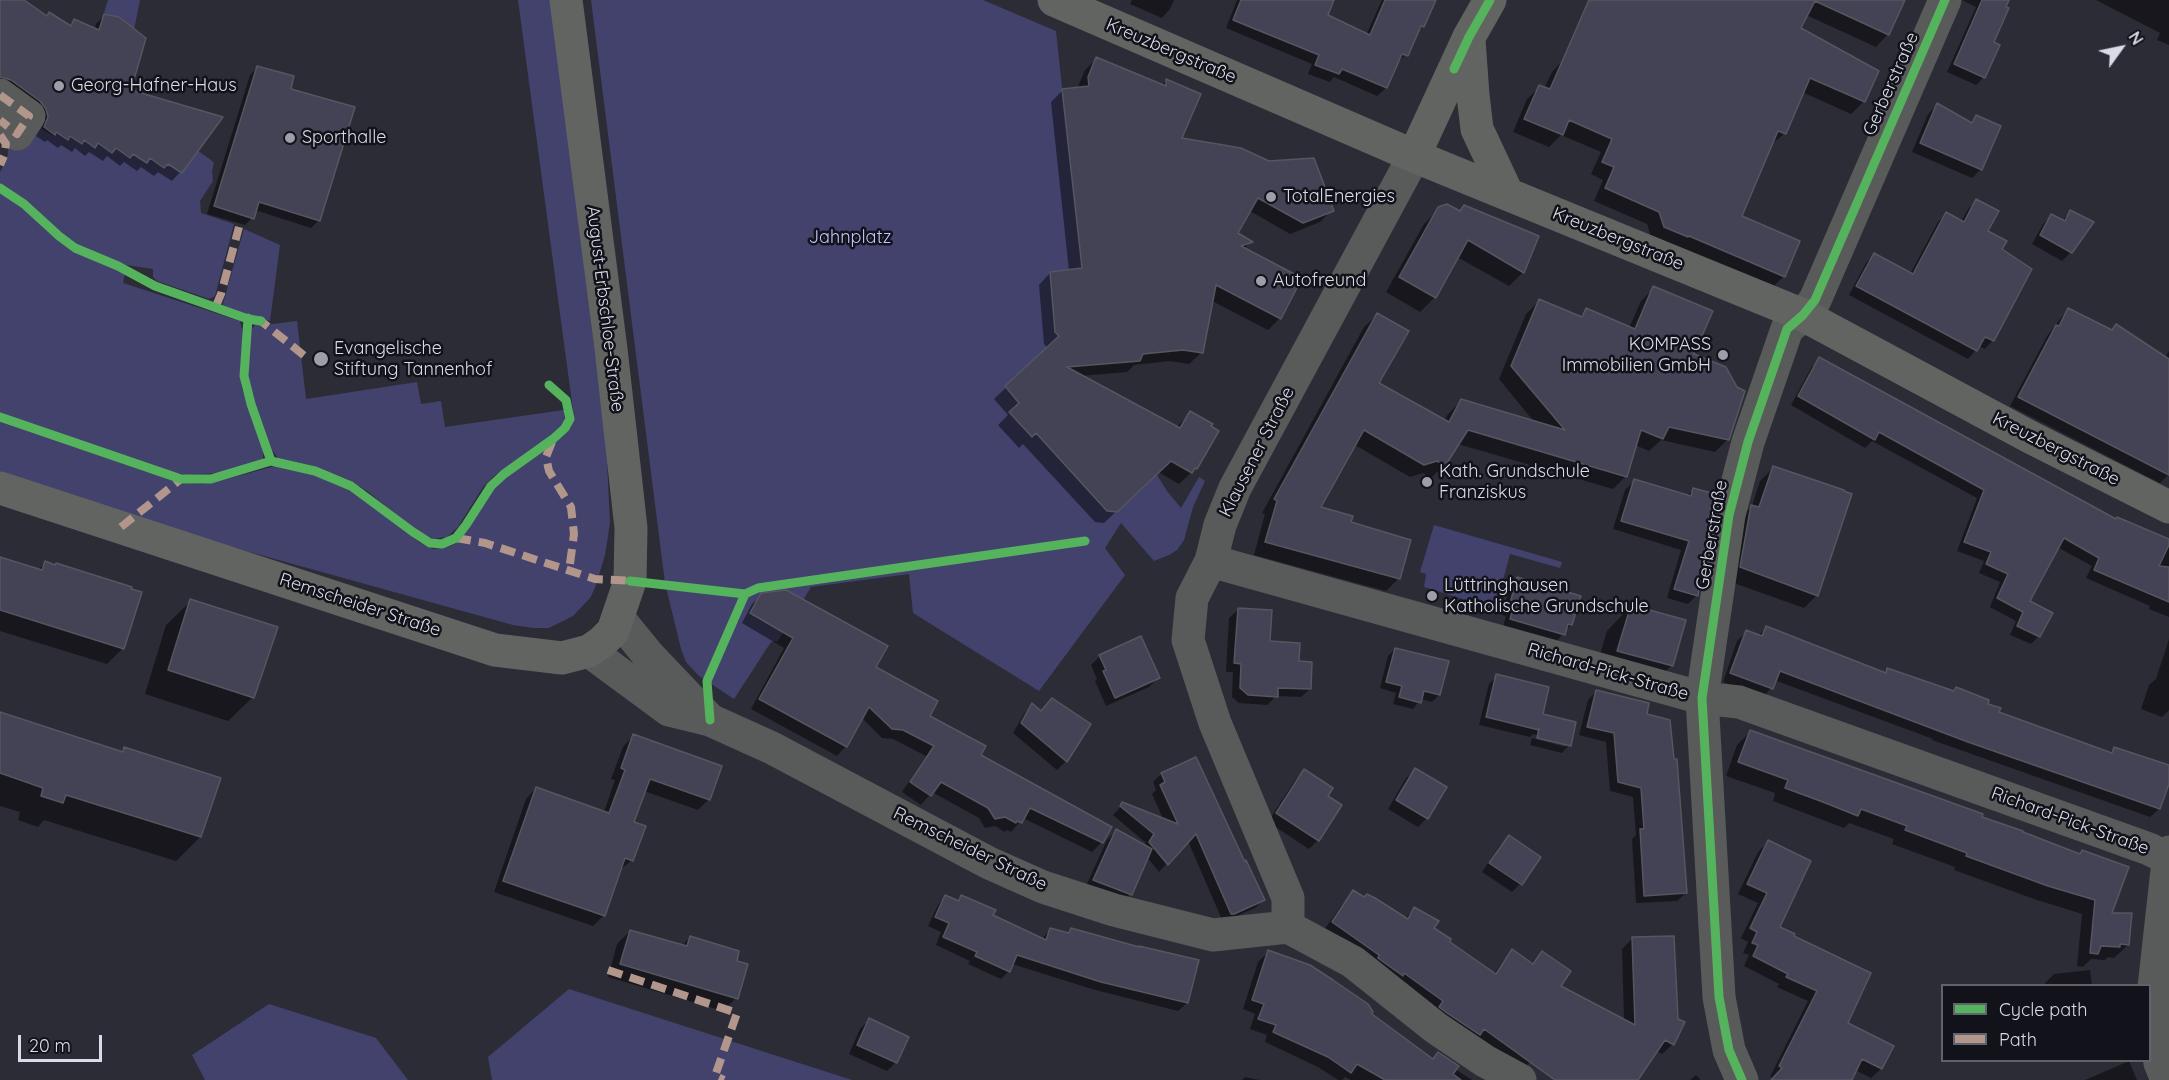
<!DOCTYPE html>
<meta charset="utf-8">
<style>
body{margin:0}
#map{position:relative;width:2169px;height:1080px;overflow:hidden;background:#2c2c37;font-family:Quicksand,sans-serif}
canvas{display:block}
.legend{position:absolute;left:1941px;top:984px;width:210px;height:78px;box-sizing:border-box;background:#12121a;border:2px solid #62626c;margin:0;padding:8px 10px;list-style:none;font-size:18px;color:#dadbe7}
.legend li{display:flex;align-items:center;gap:12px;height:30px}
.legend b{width:30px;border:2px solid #62626c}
.north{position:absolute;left:2091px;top:18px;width:60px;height:60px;-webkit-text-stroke:4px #12121a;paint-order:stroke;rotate:57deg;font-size:16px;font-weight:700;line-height:24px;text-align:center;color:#dadbe7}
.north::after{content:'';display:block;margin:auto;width:21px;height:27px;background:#dadbe7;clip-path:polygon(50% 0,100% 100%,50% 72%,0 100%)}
.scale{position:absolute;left:18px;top:1035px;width:84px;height:27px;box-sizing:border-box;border:3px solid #dadbe7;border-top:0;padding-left:8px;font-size:18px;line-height:21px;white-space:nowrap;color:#dadbe7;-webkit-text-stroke:4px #12121a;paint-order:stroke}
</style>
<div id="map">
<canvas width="2169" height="1080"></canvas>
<ul class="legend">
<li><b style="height:8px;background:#56b35d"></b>Cycle path</li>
<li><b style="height:8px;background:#b2968c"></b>Path</li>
</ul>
<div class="north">N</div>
<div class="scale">20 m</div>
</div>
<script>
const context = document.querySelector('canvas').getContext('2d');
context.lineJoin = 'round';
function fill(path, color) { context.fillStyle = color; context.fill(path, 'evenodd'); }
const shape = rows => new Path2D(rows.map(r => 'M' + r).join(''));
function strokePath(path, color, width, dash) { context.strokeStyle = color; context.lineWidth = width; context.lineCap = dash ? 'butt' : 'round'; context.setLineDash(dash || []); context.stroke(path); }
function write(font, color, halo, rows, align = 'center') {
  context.font = font + ' Quicksand,sans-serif'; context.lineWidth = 5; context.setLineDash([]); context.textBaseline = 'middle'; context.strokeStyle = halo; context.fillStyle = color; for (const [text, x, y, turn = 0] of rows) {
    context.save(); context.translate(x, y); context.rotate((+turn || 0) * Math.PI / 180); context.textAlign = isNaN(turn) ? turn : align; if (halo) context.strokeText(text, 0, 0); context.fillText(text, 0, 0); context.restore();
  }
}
const green = shape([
 [108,0,140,0,134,30,119,17,104,13],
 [518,0,551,0,606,442,610,523,605,555,595,588,590,598,573,616,549,628,533,628,513,625,228,546,0,474,0,421,179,483,202,484,227,479,275,466,323,477,341,484,370,503,419,542,433,549,448,547,455,544,468,530,497,484,567,432,572,425,574,418],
 [591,0,983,0,1056,31,1090,349,1063,374,1157,475,1167,491,1181,508,1199,477,1205,481,1193,507,1184,540,1177,550,1169,555,1154,561,1121,523,1105,548,1125,575,1039,691,913,613,909,574,811,587,778,641,771,642,734,699,699,676,686,662,681,649,665,583],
 [40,128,54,136,56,132,67,140,70,136,81,144,84,140,95,148,98,143,112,153,116,148,129,158,133,154,147,163,150,158,164,168,168,164,181,173,198,151,211,160,214,163,212,171,213,181,200,201,201,213,234,224,215,296,209,299,157,281,153,277,153,269,126,265,84,249,60,233,29,204,0,184,0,172,7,159,9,144],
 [0,193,24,208,47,231,73,252,125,273,123,283,240,321,243,333,240,372,242,389,263,450,263,459,257,463,220,473,185,475,167,471,0,414],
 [244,229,280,245,270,321,222,307],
 [297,321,306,399,417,382,421,404,441,401,445,427,564,410,565,420,561,426,543,442,494,476,483,487,458,527,447,537,433,539,418,532,367,491,347,479,309,465,278,458,272,450,248,383,250,331,256,324,265,325],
 [1434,525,1562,562,1560,568,1510,554,1495,609,1424,587,1426,574,1420,572],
 [569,989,852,1080,492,1080,488,1057],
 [269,1004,376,1038,408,1080,205,1080,192,1055]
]);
const shadow = shape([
 [0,0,22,0,46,17,69,26,74,21,94,30,96,24,105,15,129,91,220,118,180,172,172,181,158,172,154,176,141,167,137,171,124,162,120,166,107,156,103,161,89,152,85,156,75,148,72,152,61,145,58,148,47,140,45,142,36,136,40,127,0,87],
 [1132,0,1174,0,1170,9,1162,18,1130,4],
 [1237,0,1333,0,1326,16,1366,35,1382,0,1427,0,1433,3,1423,27,1416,33,1406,55,1396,63,1386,88,1377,96,1334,77,1330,82,1308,74,1312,64,1226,28],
 [1591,0,1905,0,1888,34,1876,47,1806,15,1799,28,1864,101,1851,114,1802,92,1785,133,1771,145,1740,217,1798,242,1783,277,1771,289,1652,240,1647,224,1594,201,1603,180,1591,174,1601,152,1561,135,1549,147,1513,132,1527,99,1540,87,1544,89,1552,72,1564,59],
 [1962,0,2007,0,1992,43,1984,77,1976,85,1947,72,1976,7],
 [2096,0,2169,0,2169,45,2157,40,2160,33],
 [1097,58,1161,86,1166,81,1180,139,1332,210,1320,222,1290,234,1250,211,1236,234,1251,242,1243,249,1280,318,1268,330,1212,301,1201,353,1189,364,1170,361,1134,365,1127,372,1080,376,1177,427,1190,413,1196,468,1179,484,1158,472,1104,523,1095,522,1023,444,1019,448,998,425,1008,415,994,399,1048,348,1044,344,1039,285,1050,273,1069,271,1051,102,1063,90,1077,89,1085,70],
 [257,68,289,90,319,220,311,228,255,210,252,218,245,225,207,214,250,75],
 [1937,105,1970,123,1976,117,1981,169,1972,178,1912,152,1928,114],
 [1976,201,1986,232,2000,250,1993,340,1985,349,1979,346,1968,359,1849,295,1866,263,1874,255,1910,274,1938,222,1946,214,1961,222,1968,209],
 [1439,209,1523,272,1509,286,1457,257,1435,297,1420,312,1386,292,1424,224],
 [2071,211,2071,252,2062,261,2032,244,2043,224,2052,215,2062,221],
 [1654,288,1692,354,1728,439,1715,452,1661,440,1649,451,1635,445,1626,476,1613,489,1458,444,1444,465,1431,478,1423,473,1410,477,1355,445,1319,508,1349,523,1399,578,1386,591,1254,555,1265,514,1262,513,1364,327,1377,315,1377,383,1444,421,1448,414,1461,401,1535,423,1499,379,1526,314,1539,301,1579,318,1586,310,1629,328,1641,301],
 [2068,309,2165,358,2169,351,2169,474,2160,483,2010,406,2047,336],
 [1819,359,2116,520,2169,541,2169,617,2149,609,2150,606,2086,578,2092,566,2057,547,2028,602,2039,636,2031,644,2010,635,2016,621,1990,607,2000,582,1979,573,1984,561,1957,551,1977,498,1872,441,1865,448,1791,405,1811,368],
 [1774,467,1817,595,1804,608,1728,581,1738,520,1752,506,1760,481],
 [1634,481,1686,497,1694,489,1709,512,1697,595,1688,604,1667,598,1681,550,1613,529,1625,490],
 [0,558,38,570,45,563,123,648,107,664,0,631],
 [1518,579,1571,625,1556,642,1503,627,1506,616,1502,615,1510,587],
 [762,595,874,668,928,717,1102,842,1092,852,1023,818,1011,832,1007,830,1005,832,995,826,985,828,979,818,932,792,921,805,902,792,926,756,893,739,882,738,862,718,846,746,837,756,751,709,784,648,742,623,752,604],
 [191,601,253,697,228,721,145,694,166,625],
 [1631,606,1684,621,1671,666,1647,690,1594,675,1607,631],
 [1238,610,1268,643,1297,662,1310,689,1301,697,1276,696,1267,705,1239,703,1232,697,1233,672,1226,672,1229,618],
 [1766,628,1884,673,1888,669,1986,705,1997,713,2109,754,2114,748,2169,767,2169,779,2159,809,2150,817,1932,740,1933,739,1774,680,1771,688,1763,697,1723,682,1737,641,1746,632,1758,636],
 [2169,639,2169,710,2162,717,2141,709,2149,685,2156,679],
 [1395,649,1439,695,1432,702,1421,699,1413,709,1393,704,1396,693,1380,688,1388,656],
 [1100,656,1158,678,1149,687,1106,706,1095,681,1097,679,1091,665],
 [1497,676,1541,715,1569,745,1562,753,1530,745,1532,738,1566,747,1566,743,1533,734,1530,737,1479,725,1489,684],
 [1596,692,1645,715,1669,721,1677,780,1686,893,1677,901,1636,903,1632,839,1636,835,1633,797,1610,791,1606,742,1579,735,1588,700],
 [1052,700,1066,761,1057,770,1013,733,1024,714,1032,705,1040,712],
 [0,714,121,753,125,749,200,837,176,861,44,820,38,827,18,820,20,812,0,806],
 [1750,732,2078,855,2082,851,2110,915,2128,945,2114,958,2108,957,2105,960,2091,959,2083,967,2077,966,2082,914,2034,899,1954,870,1955,867,1892,844,1894,839,1849,823,1844,828,1773,801,1775,793,1726,776,1737,745],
 [633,736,709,799,698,810,644,791,632,823,632,860,620,870,604,915,593,926,494,892,526,799,536,788,604,812,615,780,611,779,623,747],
 [1415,770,1427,818,1418,827,1388,809,1406,778],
 [1304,771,1326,796,1318,840,1309,849,1268,822,1295,780],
 [1161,774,1230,835,1263,900,1255,908,1223,922,1188,841,1159,872,1147,857,1130,894,1121,903,1085,888,1107,840,1116,831,1144,847,1146,843,1113,815,1123,804,1164,821,1152,794,1156,790,1153,782],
 [1509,837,1520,884,1512,892,1482,872,1500,845],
 [1768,842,1778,928,1846,1023,1892,1046,1881,1069,1871,1078,1855,1070,1850,1080,1772,1080,1773,1078,1770,1077,1808,1001,1777,987,1779,984,1744,966,1749,955,1743,953,1748,942,1741,938,1758,903,1738,894,1758,852],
 [1354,892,1405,919,1414,909,1448,942,1494,974,1502,962,1512,951,1531,964,1542,953,1559,987,1624,1021,1622,949,1632,939,1673,1044,1662,1054,1656,1051,1636,1080,1558,1080,1530,1062,1520,1072,1322,933,1343,903],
 [946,896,957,901,962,897,991,916,1041,940,1050,930,1067,934,1071,930,1138,949,1197,961,1187,1003,1178,1011,1092,989,1012,964,1009,971,1001,979,968,964,970,961,936,945,941,932,928,926,938,905],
 [630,931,682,946,690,937,735,962,736,998,723,1011,608,977,617,944],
 [1268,952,1370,1014,1432,1060,1438,1054,1455,1069,1472,1080,1351,1080,1345,1077,1342,1080,1338,1080,1318,1067,1265,1042,1267,1035,1250,1029,1255,1014,1243,1009,1258,962],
 [2090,970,2092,986,2045,986,2045,983,2054,974],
 [869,1020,896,1062,887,1071,849,1054,860,1029],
 [2129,1061,2137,1080,2085,1080],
 [1696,1075,1701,1080,1690,1080],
 [1245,1077,1260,1080,1242,1080]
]);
const building = shape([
 [0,0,24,0,47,16,49,12,71,26,74,19,99,30,104,14,119,17,146,38,131,90,223,117,182,173,168,164,164,168,150,158,147,163,133,154,130,158,116,148,112,153,98,143,95,148,84,140,82,144,70,136,68,140,56,132,55,135,44,127,48,117,46,109,40,101,11,80,0,77,0,0],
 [1241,0,1334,0,1328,15,1370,35,1385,0,1436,0,1424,27,1421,26,1408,56,1402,54,1387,88,1342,69,1339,74,1315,65,1319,55,1233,20,1241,0],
 [1589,0,1905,0,1889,35,1815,1,1801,28,1879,71,1865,102,1810,78,1786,134,1778,131,1742,216,1800,241,1785,277,1689,236,1688,237,1664,227,1659,212,1605,188,1614,167,1602,162,1612,139,1569,120,1563,135,1524,119,1539,85,1550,89,1589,0],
 [1982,0,2009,0,2006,7,2009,8,1994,42,2000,45,1985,78,1954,64,1982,0],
 [1096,57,1166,86,1166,79,1201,94,1182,138,1241,148,1269,161,1314,158,1334,211,1303,223,1258,198,1238,233,1253,242,1241,246,1302,278,1281,319,1216,285,1203,353,1183,350,1143,354,1140,361,1067,367,1180,428,1190,411,1213,424,1211,426,1219,431,1197,469,1195,468,1192,473,1171,461,1117,512,1107,511,1036,433,1032,437,1009,412,1019,403,1005,386,1059,336,1055,332,1050,272,1082,268,1062,89,1089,86,1088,77,1096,57],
 [257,66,294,76,291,89,355,107,320,221,259,202,254,219,214,206,257,66],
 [1937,103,1972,123,1976,115,2001,126,1982,170,1920,143,1937,103],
 [1976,199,1999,211,1988,231,2007,241,2002,249,2032,269,1994,341,1985,337,1977,351,1856,286,1874,253,1913,274,1946,212,1964,222,1976,199],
 [1447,204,1460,211,1464,205,1539,236,1524,273,1468,240,1436,298,1399,277,1438,207,1447,204],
 [2070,210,2094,222,2072,253,2040,235,2051,214,2065,221,2070,210],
 [1653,286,1713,311,1694,354,1726,367,1737,387,1745,391,1729,440,1669,427,1663,439,1641,430,1627,477,1468,430,1445,466,1437,461,1424,465,1364,430,1321,507,1353,516,1351,522,1411,540,1400,579,1265,542,1277,501,1274,499,1377,313,1409,331,1379,383,1449,422,1461,399,1565,430,1511,366,1539,299,1582,317,1586,308,1635,329,1653,286],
 [2068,308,2112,330,2116,324,2169,359,2169,475,2018,397,2056,325,2059,326,2068,308],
 [1819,357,2116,519,2117,517,2169,539,2169,545,2159,566,2169,567,2169,602,2094,570,2099,558,2064,538,2030,601,2053,613,2040,637,2017,626,2023,612,1997,598,2008,574,1986,564,1991,552,1964,542,1984,490,1879,432,1875,440,1798,396,1819,357],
 [1773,466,1844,490,1844,491,1852,494,1818,596,1740,567,1751,505,1759,507,1773,466],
 [1634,479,1691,496,1693,488,1715,494,1710,512,1698,596,1674,589,1689,541,1621,521,1634,479],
 [0,557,42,570,45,561,55,565,56,563,132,587,131,589,142,592,124,649,0,610,0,557],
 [1517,577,1581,596,1572,625,1568,624,1565,635,1510,619,1513,608,1509,607,1517,577],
 [786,590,888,646,876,667,938,701,930,716,986,746,981,755,1112,827,1103,843,1030,808,1022,823,1017,821,1016,823,1005,817,995,819,988,808,941,782,931,796,910,782,934,746,903,730,892,729,869,707,847,747,759,699,793,638,750,613,761,593,786,590],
 [190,599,278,627,254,698,168,670,190,599],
 [1631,605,1686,620,1673,666,1617,651,1631,605],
 [1238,608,1272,610,1270,641,1300,643,1299,661,1312,662,1311,689,1278,688,1278,697,1248,695,1240,688,1241,664,1234,663,1238,608],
 [1766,626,1886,673,1887,668,1954,691,1956,687,1989,700,1988,704,2001,708,1999,712,2112,753,2114,747,2169,765,2169,784,2160,809,1968,742,1780,671,1773,689,1730,673,1746,630,1762,636,1766,626],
 [1141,636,1160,678,1115,698,1103,671,1106,670,1099,655,1141,636],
 [1395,648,1449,661,1440,695,1424,691,1421,703,1399,697,1402,686,1386,682,1395,648],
 [1496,674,1549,687,1543,714,1576,722,1571,746,1537,738,1539,728,1539,730,1486,717,1496,674],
 [1596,690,1649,703,1647,714,1670,720,1674,759,1677,759,1687,893,1644,896,1640,829,1644,829,1641,788,1618,782,1614,733,1587,727,1596,690],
 [1052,698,1091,724,1067,762,1021,723,1032,703,1041,711,1052,698],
 [0,712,123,752,124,747,221,778,201,837,66,795,63,803,41,796,43,788,0,773,0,712],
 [1750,730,1983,814,1982,817,2023,831,2023,832,2080,854,2082,850,2129,867,2112,913,2132,913,2129,945,2120,944,2120,947,2101,946,2098,954,2090,953,2095,900,2048,886,1966,856,1967,853,1905,830,1907,826,1861,809,1858,816,1823,802,1785,788,1788,780,1738,762,1750,730],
 [633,734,722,766,710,800,650,779,634,822,646,826,633,861,625,858,605,916,503,881,536,787,609,813,625,770,621,768,633,734],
 [1196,757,1245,862,1246,860,1265,900,1234,914,1231,914,1196,834,1168,865,1149,842,1154,834,1120,806,1122,802,1178,824,1160,785,1165,782,1161,773,1196,757],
 [1415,768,1447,787,1428,819,1396,800,1415,768],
 [1304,769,1333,788,1328,796,1342,805,1319,841,1276,813,1304,769],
 [1116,829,1152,849,1132,895,1093,880,1116,829],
 [1509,835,1541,857,1522,885,1489,863,1509,835],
 [1768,840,1811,861,1780,927,1795,934,1794,936,1871,973,1848,1023,1894,1046,1882,1069,1862,1059,1852,1080,1771,1080,1782,1068,1779,1066,1817,991,1786,977,1788,974,1753,956,1758,945,1752,943,1757,932,1750,928,1767,893,1747,884,1768,840],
 [1353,890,1364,897,1367,894,1375,898,1408,919,1414,907,1439,921,1434,928,1451,939,1450,942,1496,974,1512,949,1533,964,1542,951,1571,971,1561,986,1635,1025,1632,937,1674,936,1678,1019,1685,1022,1674,1045,1665,1040,1638,1080,1555,1080,1484,1029,1480,1035,1447,1013,1439,1007,1443,1001,1404,973,1403,976,1382,961,1378,958,1379,955,1332,922,1353,890],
 [945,895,959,901,961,895,996,910,993,915,1046,940,1050,928,1069,933,1071,928,1139,947,1139,946,1199,960,1188,1003,1101,982,1017,955,1010,972,975,956,977,952,943,937,949,923,935,917,945,895],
 [630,930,687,946,690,936,739,951,737,961,748,964,738,999,620,964,630,930],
 [1268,950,1310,965,1333,980,1368,1004,1373,1012,1372,1014,1433,1059,1438,1052,1459,1066,1453,1074,1461,1080,1385,1080,1357,1064,1351,1073,1328,1057,1273,1032,1276,1025,1258,1019,1264,1004,1252,1000,1268,950],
 [869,1018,909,1037,897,1063,857,1045,869,1018]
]);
const minor = shape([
 [0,95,29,116,17,134,0,120],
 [1211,561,1702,698,1739,702,2149,849,2169,859],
 [618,618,649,656,710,720],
 [589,651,669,710,710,720,772,748,989,863,1043,887,1114,910,1213,935,1288,927,1353,962,1436,1028,1485,1061,1520,1080],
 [1288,927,1288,898,1215,723,1188,640,1192,598,1211,561,1220,525,1235,488,1414,156],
 [1742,1080,1729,1050,1719,997,1702,698,1729,515,1748,442,1787,329,1803,315,1815,300,1945,0],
 [2167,1080,2160,1063,2153,996,2169,852]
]);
const major = shape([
 [1054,0,1414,156,1803,315,2030,437,2169,507],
 [1469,40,1473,95,1477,129,1507,193],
 [1414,156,1469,37,1490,0],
 [0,488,495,650,562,658,589,651,602,642,613,631,630,581,631,528,611,349,566,0]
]);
const quiet = shape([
 [0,95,29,116,17,134,0,120],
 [0,135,6,144,4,156,0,165],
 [216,306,221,294,239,227],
 [255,320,261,321,306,357],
 [552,442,546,457,549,471,571,507,574,534,569,571],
 [121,527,181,479],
 [456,538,485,543,595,579,635,581],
 [608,970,737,1013,715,1076,724,1080]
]);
const cycleway = shape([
 [1454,69,1469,37,1490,0],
 [0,188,24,204,59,236,75,248,118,266,155,286,248,319,261,321],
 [248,318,244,376,251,404,271,461],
 [0,417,181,479,211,479,271,461,315,471,351,486,413,532,430,543,442,544,456,538,466,525,491,486,504,474,553,439,565,428,570,419,566,400,549,385],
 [630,581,745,594],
 [710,720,707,681,745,594,758,588,1085,541],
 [1742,1080,1729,1050,1719,997,1702,698,1729,515,1748,442,1787,329,1803,315,1815,300,1945,0]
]);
const markers = [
 [59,86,6,"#9d9ea9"],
 [290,138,6,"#9d9ea9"],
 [1271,197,6,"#9d9ea9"],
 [1261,281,6,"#9d9ea9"],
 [1723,355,6,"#9d9ea9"],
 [321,359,8,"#9d9ea9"],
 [1427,482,6,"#9d9ea9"],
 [1432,596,6,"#9d9ea9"]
];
const streetNames = [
 ["Kreuzbergstraße",1171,51,23],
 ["Gerberstraße",1891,84,-66],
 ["Kreuzbergstraße",1618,239,22],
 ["August-Erbschloe-Straße",605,309,83],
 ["Kreuzbergstraße",2056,449,27],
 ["Klausener Straße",1257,452,-63],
 ["Gerberstraße",1712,535,-80],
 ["Remscheider Straße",360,605,18],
 ["Richard-Pick-Straße",1608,672,16],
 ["Richard-Pick-Straße",2070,821,20],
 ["Remscheider Straße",970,849,26]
];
const poiNames = [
 ["Georg-Hafner-Haus",71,86],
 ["Sporthalle",302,138],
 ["TotalEnergies",1283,197],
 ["Autofreund",1273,281],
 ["KOMPASS",1711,345,"right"],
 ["Immobilien GmbH",1711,366,"right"],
 ["Evangelische",334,349],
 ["Stiftung Tannenhof",334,370],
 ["Kath. Grundschule",1439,472],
 ["Franziskus",1439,493],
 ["Lüttringhausen",1444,586],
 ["Katholische Grundschule",1444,607]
];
const parkNames = [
 ["Jahnplatz",850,238]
];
fill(green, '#42426d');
fill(shadow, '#0007');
fill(building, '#444355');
strokePath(building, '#55565f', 1.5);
strokePath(minor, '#595b5a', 33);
strokePath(major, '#626462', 33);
strokePath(quiet, '#b2968c', 8, [15, 8]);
strokePath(cycleway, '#56b35d', 9);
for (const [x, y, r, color] of markers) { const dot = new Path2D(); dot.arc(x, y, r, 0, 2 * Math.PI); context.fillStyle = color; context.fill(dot); strokePath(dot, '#12121a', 2); }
write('18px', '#dadbe7', '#12121a', streetNames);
write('18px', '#dadbe7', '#12121a', poiNames, 'left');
write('18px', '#c0c4fe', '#12121a', parkNames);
</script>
